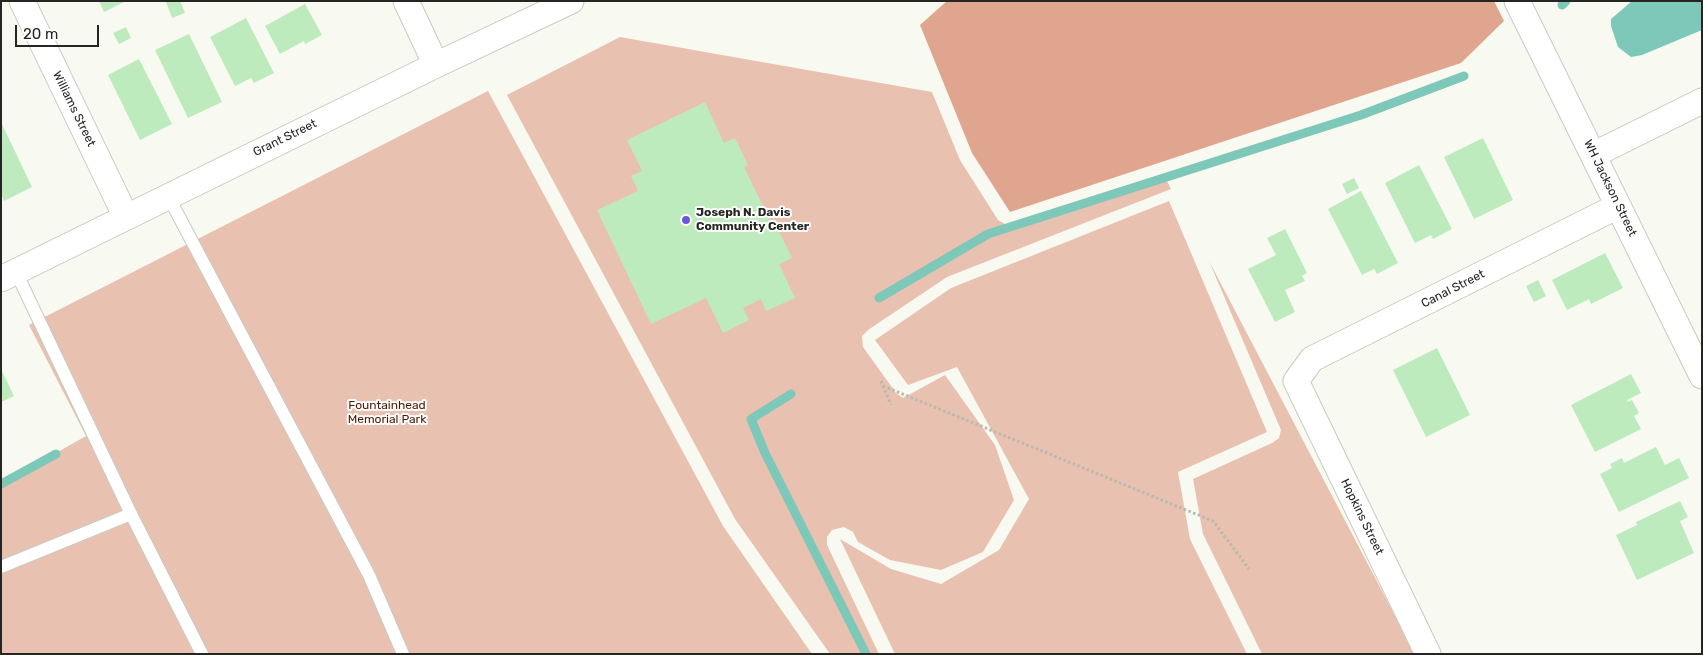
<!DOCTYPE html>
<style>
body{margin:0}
#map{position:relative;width:1703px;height:655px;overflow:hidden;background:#f8f9f0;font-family:Rubik,sans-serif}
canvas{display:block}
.frame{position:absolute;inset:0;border:2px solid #252522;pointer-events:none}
.scale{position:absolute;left:15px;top:25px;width:84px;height:22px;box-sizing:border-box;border:2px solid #252522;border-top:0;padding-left:6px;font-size:15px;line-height:18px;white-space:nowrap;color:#252522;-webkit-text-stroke:4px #fff;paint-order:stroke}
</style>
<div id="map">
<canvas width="1703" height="655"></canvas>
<div class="frame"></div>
<div class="scale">20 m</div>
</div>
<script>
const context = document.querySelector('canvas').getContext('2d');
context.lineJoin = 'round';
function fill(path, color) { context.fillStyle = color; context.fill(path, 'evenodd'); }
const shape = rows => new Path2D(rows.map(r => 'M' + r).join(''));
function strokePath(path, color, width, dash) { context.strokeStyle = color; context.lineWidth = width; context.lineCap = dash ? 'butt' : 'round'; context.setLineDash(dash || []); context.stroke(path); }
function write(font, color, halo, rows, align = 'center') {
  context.font = font + ' Rubik,sans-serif'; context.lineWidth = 4; context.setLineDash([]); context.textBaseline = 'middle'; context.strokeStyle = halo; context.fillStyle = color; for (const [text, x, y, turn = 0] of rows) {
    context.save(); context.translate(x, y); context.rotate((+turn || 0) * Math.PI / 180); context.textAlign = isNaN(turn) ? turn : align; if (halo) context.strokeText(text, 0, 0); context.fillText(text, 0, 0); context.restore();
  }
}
const green = shape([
 [620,37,932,92,960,160,998,220,1005,224,1014,224,1164,175,1171,189,947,277,868,330,862,336,863,347,896,393,903,398,945,375,995,445,1014,500,983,552,941,570,890,560,858,542,853,532,844,527,832,530,827,537,827,545,879,654,830,654,735,519,507,95],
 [488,91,723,526,812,654,1,654,1,484,86,436,29,325],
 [1169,201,1267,432,1178,472,1190,539,1247,654,895,654,840,539,891,569,941,584,999,550,1029,499,957,367,908,385,875,340,951,288],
 [1209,261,1415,654,1262,654,1203,534,1193,479,1272,443,1279,438,1281,430]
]);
const forest = shape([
 [947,1,1494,1,1504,21,1461,63,1010,212,972,153,920,25]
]);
const water = shape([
 [1632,1,1702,1,1702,30,1642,55,1631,57,1618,47,1611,26,1611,19]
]);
const stream = shape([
 [1562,5,1566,1],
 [879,298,988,234,1361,115,1464,76],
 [791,394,751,419,765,453,866,654],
 [1,484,56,454]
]);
const building = shape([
 [99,1,126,1,104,12],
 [169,1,180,1,185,13,172,18,166,2],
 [305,4,322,35,305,44,304,41,280,54,265,26],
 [246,18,274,73,254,83,251,78,235,86,210,37],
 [126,27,131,38,119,44,113,33],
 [189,34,222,102,188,118,155,50],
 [139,59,172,124,140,140,108,75],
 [705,102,724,143,735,138,748,165,744,167,775,231,778,229,792,258,779,264,795,298,766,311,761,299,743,308,749,320,723,333,706,298,651,324,597,210,638,191,631,176,642,171,627,140],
 [1,122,32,187,4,201,1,194],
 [1483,138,1513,200,1474,219,1444,157],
 [1419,165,1452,229,1433,239,1431,235,1415,243,1385,183],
 [1354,178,1359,188,1347,194,1342,184],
 [1361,191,1398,263,1377,274,1374,269,1362,275,1328,209],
 [1285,229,1307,273,1302,276,1305,281,1285,290,1295,312,1275,322,1248,269,1276,255,1267,238],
 [1605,253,1623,288,1591,304,1589,299,1567,310,1552,280],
 [1538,280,1546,296,1534,302,1526,286],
 [1437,348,1470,415,1426,437,1393,370],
 [1,369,14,396,1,402],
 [1631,374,1641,393,1627,400,1628,402,1632,400,1639,413,1634,416,1641,429,1595,452,1571,405],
 [1656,447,1665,465,1679,458,1689,478,1619,512,1600,474,1612,468,1610,464,1622,458,1624,463],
 [1680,501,1688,517,1680,521,1694,553,1637,580,1616,535,1637,525,1636,522]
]);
const path = shape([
 [881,381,891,405],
 [883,386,1213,521,1249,569]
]);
const service = shape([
 [168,196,369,575,403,654],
 [16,272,131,514,202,654],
 [1,567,131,514]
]);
const minor = shape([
 [22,1,126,217],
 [406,1,436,65],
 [1517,1,1702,376],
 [1593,155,1702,101],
 [1,279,436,65,571,1],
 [1428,654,1296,381,1312,359,1618,206]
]);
const markers = [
 [686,220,5,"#675ad4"]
];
const streetNames = [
 ["Williams Street",74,109,64],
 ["Grant Street",285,138,-26],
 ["WH Jackson Street",1610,188,64],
 ["Canal Street",1453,289,-27],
 ["Hopkins Street",1362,517,64]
];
const poiNames = [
 ["Joseph N. Davis",696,213],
 ["Community Center",696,227]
];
const parkNames = [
 ["Fountainhead",387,406],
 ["Memorial Park",387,420]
];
fill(green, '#e9c1b1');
fill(forest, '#e0a58e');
fill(water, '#7ec8b9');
strokePath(stream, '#7ec8b9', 9);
fill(building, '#bdebbe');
strokePath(service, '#c9cac1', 14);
strokePath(minor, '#c9cac1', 27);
strokePath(path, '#b8b9b1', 3, [2.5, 2.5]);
strokePath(service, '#fff', 12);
strokePath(minor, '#fff', 25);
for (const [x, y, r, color] of markers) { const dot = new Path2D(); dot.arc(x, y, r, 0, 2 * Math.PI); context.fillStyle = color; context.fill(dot); strokePath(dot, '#fff', 2); }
write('12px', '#252522', '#fff', streetNames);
write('bold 12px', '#252522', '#fff', poiNames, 'left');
write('12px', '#4c1801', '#fff', parkNames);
</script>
